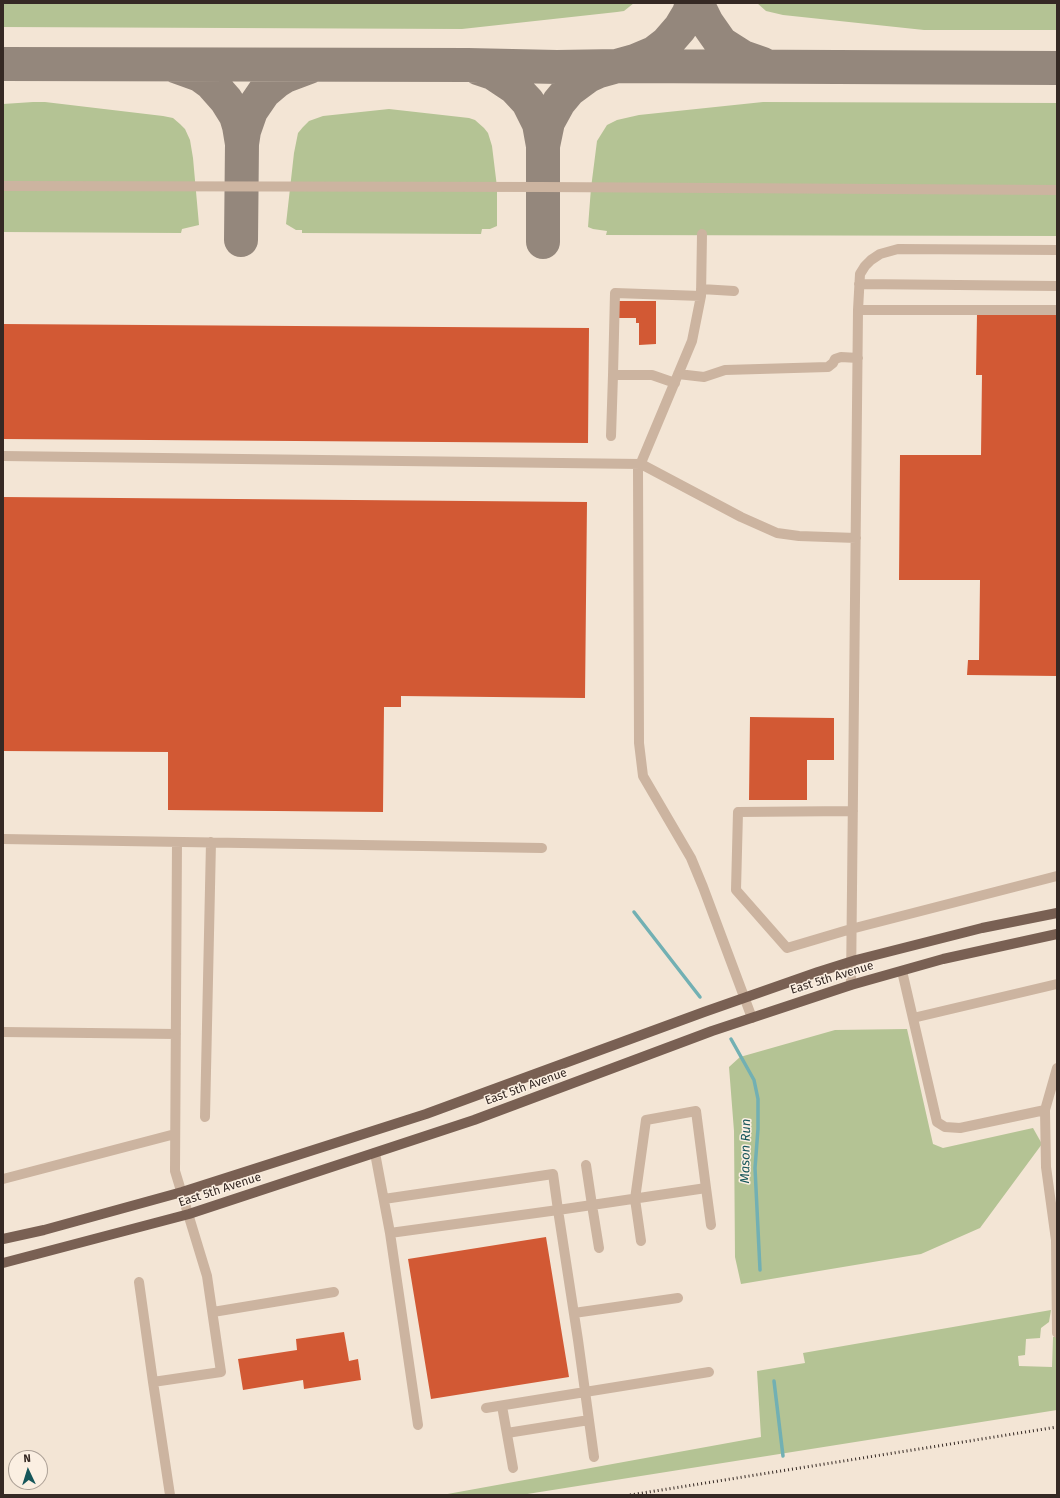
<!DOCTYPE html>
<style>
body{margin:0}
#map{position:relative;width:1060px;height:1498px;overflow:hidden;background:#f3e5d5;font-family:"Fira Sans",sans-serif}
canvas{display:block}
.frame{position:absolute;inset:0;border:4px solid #352924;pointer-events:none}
.north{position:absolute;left:8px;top:1450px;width:40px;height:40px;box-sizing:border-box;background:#fbefe2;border:1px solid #aca096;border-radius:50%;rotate:356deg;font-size:11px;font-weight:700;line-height:16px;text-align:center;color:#352924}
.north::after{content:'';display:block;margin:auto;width:14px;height:18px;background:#16565a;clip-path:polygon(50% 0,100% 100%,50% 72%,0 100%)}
</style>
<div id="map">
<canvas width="1060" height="1498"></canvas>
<div class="frame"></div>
<div class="north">N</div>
</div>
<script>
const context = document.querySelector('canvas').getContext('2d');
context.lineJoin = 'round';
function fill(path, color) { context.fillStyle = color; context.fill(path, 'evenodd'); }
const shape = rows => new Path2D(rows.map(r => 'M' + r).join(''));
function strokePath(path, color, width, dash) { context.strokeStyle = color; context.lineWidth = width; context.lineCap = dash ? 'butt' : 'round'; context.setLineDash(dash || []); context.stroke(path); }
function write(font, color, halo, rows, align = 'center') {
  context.font = font + ' "Fira Sans",sans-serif'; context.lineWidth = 3; context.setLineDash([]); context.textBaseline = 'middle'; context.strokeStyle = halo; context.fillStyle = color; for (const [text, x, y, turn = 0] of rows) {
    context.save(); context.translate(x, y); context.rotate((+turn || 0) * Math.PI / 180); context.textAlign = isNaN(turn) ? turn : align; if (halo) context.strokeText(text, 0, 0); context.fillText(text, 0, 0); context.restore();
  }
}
const green = shape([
 [3,3,634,3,624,11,617,12,462,29,3,27],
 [757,3,1057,3,1057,30,924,30,783,15,766,11],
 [33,102,45,102,163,116,173,118,180,124,185,129,190,140,193,158,199,225,182,229,181,233,3,232,3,104],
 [763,102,1057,103,1057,236,606,235,607,231,593,229,588,227,591,188,597,141,607,125,617,120,639,115],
 [389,109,469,118,475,120,484,128,488,133,492,146,497,187,497,226,490,229,482,229,481,234,302,233,302,230,296,230,286,224,294,153,298,133,303,127,309,121,323,116],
 [907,1029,933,1144,943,1148,1033,1128,1042,1144,980,1228,921,1254,741,1284,735,1257,734,1131,729,1067,740,1057,835,1030],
 [1051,1310,1049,1322,1041,1328,1040,1338,1026,1339,1025,1355,1018,1356,1019,1366,1052,1367,1053,1337,1057,1337,1057,1410,521,1495,442,1495,761,1437,757,1371,805,1363,803,1353]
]);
const stream = shape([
 [634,912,700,997],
 [731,1039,754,1080,758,1099,758,1129,755,1168,760,1270],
 [774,1381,783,1456]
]);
const taxiway = shape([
 [697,3,707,23,721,43,743,57,763,64],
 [3,64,468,65,557,67,618,66,1057,68],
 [175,66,200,75,211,83,226,100,236,116,239,126,242,144,241,240],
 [478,68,493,73,514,87,528,102,539,124,543,146,543,242],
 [242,144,244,131,251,111,264,92,277,81,285,76,309,67],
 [543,146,548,122,559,102,569,90,588,76,599,71,635,61,654,53,667,43,680,28,689,13,692,3]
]);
const building = shape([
 [619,301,656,301,656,344,639,345,639,323,636,323,636,318,619,318],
 [977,314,1057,314,1057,676,967,675,968,660,979,660,980,580,899,580,900,455,981,455,982,375,976,375],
 [3,324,589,328,588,443,3,439],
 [3,497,587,502,585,698,401,696,401,707,384,707,383,812,168,810,168,752,3,751],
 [750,717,834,718,834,760,807,760,807,800,749,800],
 [546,1237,569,1377,431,1399,408,1259],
 [344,1332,349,1361,358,1359,361,1380,304,1389,303,1380,243,1390,238,1359,297,1350,296,1339]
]);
const minor = shape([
 [3,186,543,187,1057,190],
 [702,234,701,296,692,341,638,470,639,743,643,776,691,858,703,887,752,1018],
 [859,284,1057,286],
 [701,289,734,291],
 [858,310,1057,310],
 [678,374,704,377,725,370,828,367,833,363,835,359,841,357,858,358],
 [613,375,615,293,701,296],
 [611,436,613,375,652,375,675,383],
 [3,456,641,464,741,517,777,533,799,536,856,538],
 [853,811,738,812,736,890,787,948,851,929,1057,876],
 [3,839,542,848],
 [902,971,937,1122,945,1127,960,1128,1045,1110,1057,1068],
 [851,985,858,310,860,274,865,266,871,260,880,254,898,249,1057,250],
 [913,1018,1057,984],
 [3,1032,176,1034],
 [1045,1110,1046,1167,1056,1240,1057,1333],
 [205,1117,211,842],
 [375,1153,390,1233,418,1425],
 [586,1165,592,1205,558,1210,578,1340,594,1457],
 [3,1179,175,1134],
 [384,1199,553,1174,558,1210,390,1233],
 [641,1241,635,1199,646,1120,696,1111,706,1188],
 [599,1248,592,1205,706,1188,711,1225],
 [139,1282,153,1382],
 [213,1312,334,1292],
 [574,1313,678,1298],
 [502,1406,513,1468],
 [486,1408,709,1372],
 [507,1433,589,1420],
 [170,1495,153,1382,221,1372,207,1276,175,1171,177,842]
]);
const major = shape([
 [3,1239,44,1230,182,1192,426,1114,704,1012,818,972,856,960,982,928,1057,913],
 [3,1263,189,1214,474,1120,712,1031,851,985,943,959,1057,934]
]);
const rail = shape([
 [630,1495,1057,1427]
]);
const streetNames = [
 ["East 5th Avenue",832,978,-17],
 ["East 5th Avenue",526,1087,-20],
 ["East 5th Avenue",220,1190,-18]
];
const waterNames = [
 ["Mason Run",746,1151,-89]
];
fill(green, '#b4c394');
strokePath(stream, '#72b0b3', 3.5);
strokePath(taxiway, '#94877c', 34);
fill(building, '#d25934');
strokePath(minor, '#ccb4a0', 10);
strokePath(major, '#796053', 10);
strokePath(rail, '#352924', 3, [1, 3]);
write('12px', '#352924', '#fbefe2', streetNames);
write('italic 13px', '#16565a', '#fbefe2', waterNames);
</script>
